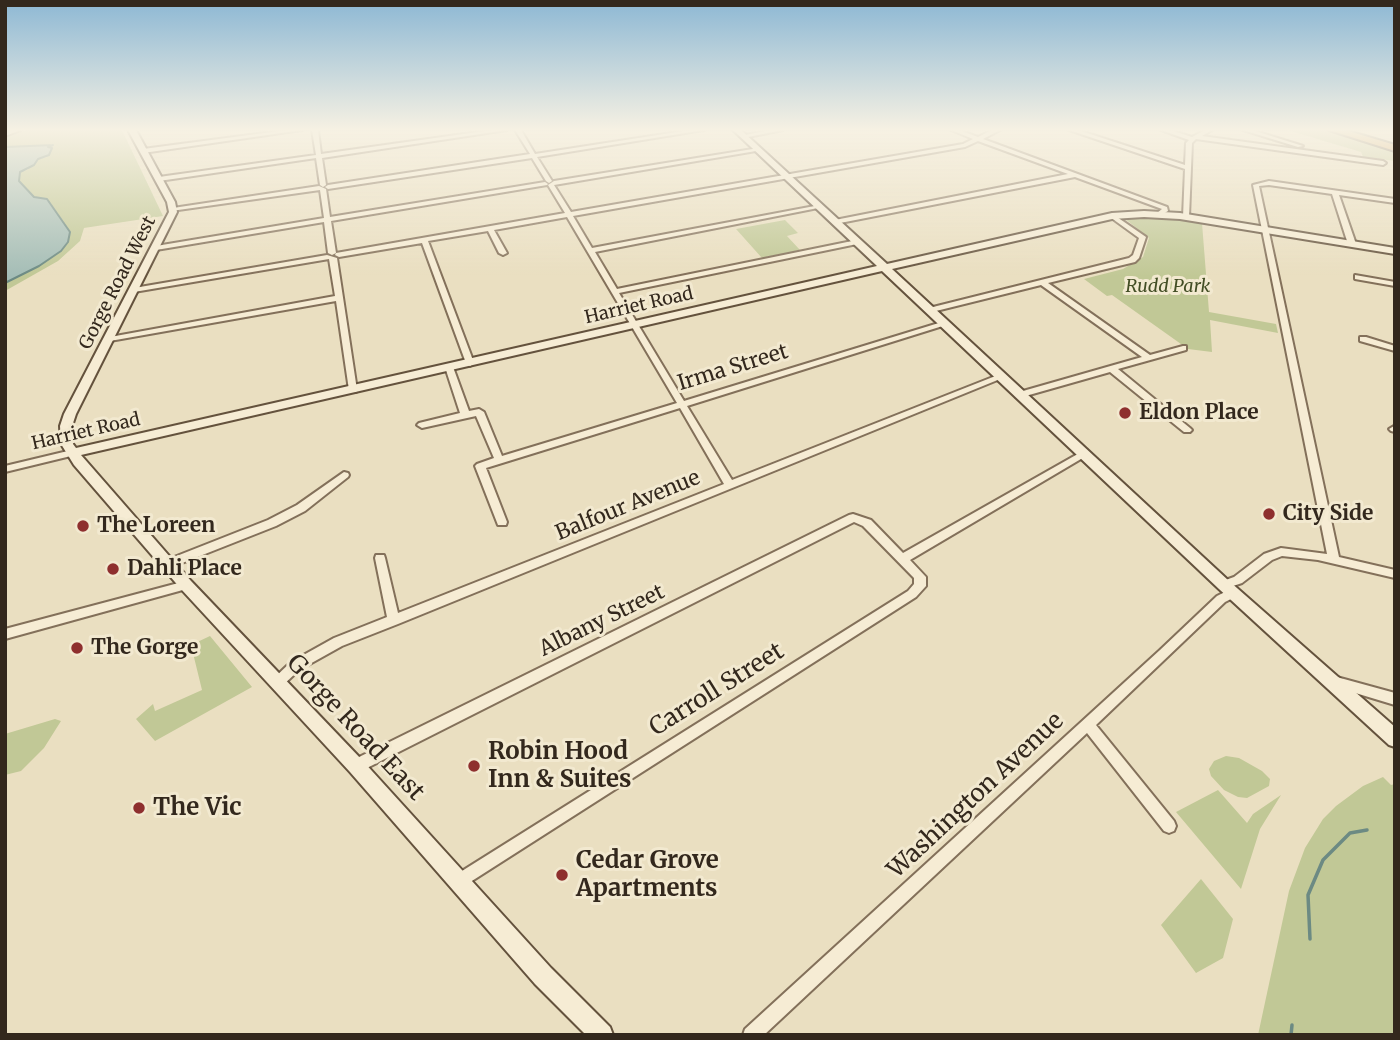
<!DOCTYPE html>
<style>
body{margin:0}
#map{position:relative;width:1400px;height:1040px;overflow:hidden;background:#eadfc1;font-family:Merriweather,serif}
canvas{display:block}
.frame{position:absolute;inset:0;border:7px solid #33281d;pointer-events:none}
</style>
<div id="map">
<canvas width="1400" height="1040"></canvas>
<div class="frame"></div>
</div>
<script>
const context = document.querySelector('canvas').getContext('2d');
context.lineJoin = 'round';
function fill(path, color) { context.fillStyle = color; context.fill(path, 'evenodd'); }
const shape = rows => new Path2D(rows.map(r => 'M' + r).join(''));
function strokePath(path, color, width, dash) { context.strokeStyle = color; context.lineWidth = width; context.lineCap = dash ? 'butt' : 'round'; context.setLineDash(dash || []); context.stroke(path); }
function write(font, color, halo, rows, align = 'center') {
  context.font = font + ' Merriweather,serif'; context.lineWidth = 6; context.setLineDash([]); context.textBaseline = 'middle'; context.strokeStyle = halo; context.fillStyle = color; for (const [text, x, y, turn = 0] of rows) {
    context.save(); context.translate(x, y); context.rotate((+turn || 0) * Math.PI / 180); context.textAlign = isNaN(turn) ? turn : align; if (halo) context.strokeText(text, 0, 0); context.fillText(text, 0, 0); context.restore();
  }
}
const green = shape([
 [26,130,122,130,163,216,84,228,80,241,58,261,5,291,5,283,39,266,61,251,64,222,47,199,34,197,19,181,20,172,27,170,38,159,47,157,49,147,5,147,5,138],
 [1287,130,1327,130,1387,147,1395,150,1395,161,1363,157,1361,152],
 [1124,218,1157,218,1202,223,1209,312,1276,324,1278,333,1210,320,1212,352,1188,349,1112,295,1107,296,1084,279,1123,269,1143,257,1149,238],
 [785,220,798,233,787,236,800,250,762,258,736,229],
 [210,636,252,687,155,741,136,719,153,704,155,711,202,690,191,645],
 [55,719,61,721,44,748,21,771,5,775,5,734],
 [1226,756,1239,758,1262,771,1270,779,1269,786,1247,798,1238,797,1224,790,1211,776,1209,769,1214,761],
 [1383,777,1391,785,1395,784,1395,1035,1258,1035,1289,891,1305,848,1323,819,1336,806,1363,786],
 [1218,790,1247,823,1253,814,1281,795,1260,829,1241,889,1176,812],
 [1201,879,1233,919,1223,958,1196,973,1161,925]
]);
const water = shape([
 [53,145,48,147,52,148,49,155,38,159,34,165,20,172,19,181,34,197,47,199,70,232,68,242,61,251,39,266,5,283,5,147,53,145]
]);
const stream = shape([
 [1310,939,1308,895,1323,860,1350,833,1367,830],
 [1291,1035,1292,1025]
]);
const street = shape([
 [287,130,302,130,143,153,140,151,143,149,287,130],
 [312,130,318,130,321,154,492,130,507,130,322,158,326,185,323,187,320,185,316,158,159,181,156,179,159,177,316,155,312,130],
 [515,130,521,130,535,154,690,130,704,130,537,157,552,181,549,183,546,181,532,158,328,189,325,187,328,185,530,154,515,130],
 [770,130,783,130,743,138,740,136,770,130],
 [951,130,959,130,978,137,992,130,1000,130,983,139,1167,207,1168,211,1161,215,1157,215,1157,213,1162,209,1075,177,835,224,832,222,835,220,1068,174,978,141,965,147,573,216,592,248,820,205,823,207,595,252,617,289,857,240,860,242,857,244,619,293,684,401,942,322,948,322,949,324,687,406,732,480,998,375,1004,375,1005,377,398,624,342,646,299,670,281,687,277,688,273,687,271,683,273,679,291,662,334,638,387,617,375,558,376,555,384,555,385,558,398,613,724,484,680,408,486,468,507,522,506,525,498,525,475,466,477,464,494,458,476,416,422,428,417,425,419,423,460,413,445,367,446,365,452,365,453,367,469,411,479,409,484,412,502,456,677,403,567,217,494,230,507,253,503,255,499,253,488,231,428,241,474,363,470,366,466,363,422,243,339,257,335,255,336,253,565,213,548,185,554,181,759,148,762,150,554,185,571,212,963,144,973,139,951,130],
 [1069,130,1078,130,1185,165,1186,143,1189,140,1161,130,1170,130,1192,137,1205,130,1212,130,1202,136,1383,161,1386,163,1383,165,1196,139,1192,143,1189,217,1186,219,1183,217,1185,169,1069,130],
 [1243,130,1252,130,1303,146,1298,147,1243,130],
 [1269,181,1395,199,1395,203,1339,195,1356,244,1352,246,1348,244,1332,194,1269,185,1259,186,1339,557,1395,570,1395,578,1318,560,1282,556,1272,560,1242,583,1224,589,1220,588,1218,585,1220,582,1234,577,1264,554,1281,548,1327,554,1253,185,1269,181],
 [545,182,548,184,547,185,331,221,336,253,332,255,328,253,324,222,156,250,152,248,156,246,324,218,320,190,171,211,170,210,173,208,319,186,326,189,330,217,545,182],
 [1110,215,1114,215,1146,237,1139,258,1135,262,1048,283,1150,355,1183,346,1186,346,1186,350,1118,369,1190,428,1192,430,1190,432,1184,432,1110,372,1022,397,1016,397,1016,393,1142,357,1041,285,932,312,928,310,929,308,1129,258,1133,255,1139,238,1110,217,1110,215],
 [327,255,337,258,357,390,356,392,350,392,349,390,336,301,110,341,106,339,110,337,335,296,329,259,134,292,130,290,134,288,327,255],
 [1355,275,1395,282,1395,286,1355,279,1355,275],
 [1360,337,1366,337,1395,346,1395,351,1360,341,1360,337],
 [1394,426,1395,432,1391,431,1389,429,1394,426],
 [72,450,75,451,77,453,75,455,5,472,5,466,72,450],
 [1083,451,1086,452,1088,454,1086,456,910,560,926,577,926,586,916,597,464,886,459,889,454,886,451,881,454,876,908,591,914,584,914,578,863,526,854,522,361,771,356,772,351,771,349,766,351,761,849,515,853,514,871,520,903,553,1083,451],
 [344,472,348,473,349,475,348,477,305,511,276,526,172,567,168,568,164,567,162,564,164,561,268,520,297,505,344,472],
 [186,581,190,582,192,585,190,588,5,639,5,629,186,581],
 [1233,588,1237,590,1239,593,1237,596,1225,602,1096,725,1174,821,1176,826,1174,831,1169,833,1164,831,1087,733,764,1035,743,1035,745,1029,1160,650,1217,596,1233,588],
 [1333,676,1395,693,1395,705,1329,685,1327,681,1329,677,1333,676]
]);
const secondary = shape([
 [10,130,21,130,5,136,5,131,10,130],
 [128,130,136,130,175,202,177,212,76,414,72,426,73,444,76,448,877,266,733,130,741,130,887,264,1112,213,1144,211,1180,213,1395,248,1395,254,1180,219,1144,217,1112,219,892,269,1229,581,1395,727,1395,747,1389,745,1219,589,882,271,81,455,191,581,362,760,551,968,610,1027,613,1035,586,1035,535,984,350,772,181,589,74,465,61,444,60,426,64,414,169,212,167,202,128,130]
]);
const highway = shape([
 [1329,130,1345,130,1395,145,1395,151,1329,130]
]);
const markers = [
 [1125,413,7,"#8e2f2e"],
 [1269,514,7,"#8e2f2e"],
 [83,526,7,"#8e2f2e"],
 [113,569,7,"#8e2f2e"],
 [77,648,7,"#8e2f2e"],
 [474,766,7,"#8e2f2e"],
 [139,808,7,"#8e2f2e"],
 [562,875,7,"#8e2f2e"]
];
const farStreetnames = [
 ["Gorge Road West",118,283,-63],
 ["Harriet Road",639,306,-13],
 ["Harriet Road",86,432,-13]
];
const farParknames = [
 ["Rudd Park",1168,287]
];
const streetNames = [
 ["Irma Street",733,368,-17],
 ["Balfour Avenue",628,506,-22],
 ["Albany Street",602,621,-26]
];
const poiNames = [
 ["Eldon Place",1139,413],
 ["City Side",1283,514],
 ["The Loreen",97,526],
 ["Dahli Place",127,569],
 ["The Gorge",91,648]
];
const nearStreetnames = [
 ["Carroll Street",717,690,-32],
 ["Gorge Road East",355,728,47],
 ["Washington Avenue",976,796,-43]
];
const nearPoinames = [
 ["Robin Hood",488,752],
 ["Inn & Suites",488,780],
 ["The Vic",153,808],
 ["Cedar Grove",576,861],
 ["Apartments",576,889]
];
fill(green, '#c1c896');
fill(water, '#a4bdb6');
strokePath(water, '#6c8a83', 2);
strokePath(stream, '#6c8a83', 3.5);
strokePath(street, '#83705a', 4);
strokePath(secondary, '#64523d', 4);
strokePath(highway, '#513f2e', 4);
fill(street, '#f6ecd4');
fill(secondary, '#f6ecd4');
fill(highway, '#d5a057');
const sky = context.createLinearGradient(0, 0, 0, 276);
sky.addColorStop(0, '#8db8d4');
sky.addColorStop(0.47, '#f6f1e3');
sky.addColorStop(1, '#f6f1e300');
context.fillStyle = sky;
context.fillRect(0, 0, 1400, 276);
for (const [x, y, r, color] of markers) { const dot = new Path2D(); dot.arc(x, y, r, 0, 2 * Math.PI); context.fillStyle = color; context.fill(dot); strokePath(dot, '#f2e9d0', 2.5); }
write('18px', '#33281d', '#f2e9d0', farStreetnames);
write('italic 18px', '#434e25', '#f2e9d0', farParknames);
write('21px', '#33281d', '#f2e9d0', streetNames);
write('bold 21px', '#33281d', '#f2e9d0', poiNames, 'left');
write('24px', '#33281d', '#f2e9d0', nearStreetnames);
write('bold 24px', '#33281d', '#f2e9d0', nearPoinames, 'left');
</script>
